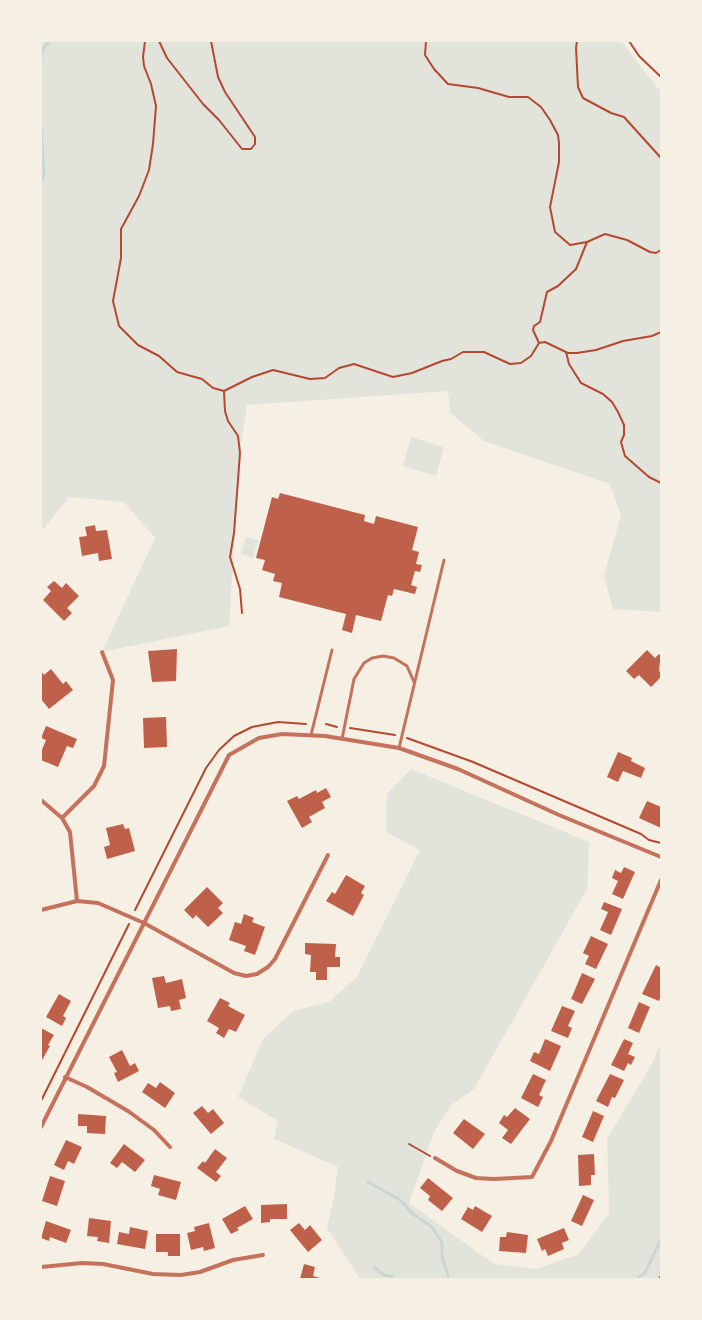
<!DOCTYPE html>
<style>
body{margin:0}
#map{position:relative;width:702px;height:1320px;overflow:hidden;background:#f6efe4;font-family:"Times New Roman",serif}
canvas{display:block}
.frame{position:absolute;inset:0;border:42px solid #f6efe4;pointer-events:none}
</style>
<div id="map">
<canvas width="702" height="1320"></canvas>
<div class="frame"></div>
</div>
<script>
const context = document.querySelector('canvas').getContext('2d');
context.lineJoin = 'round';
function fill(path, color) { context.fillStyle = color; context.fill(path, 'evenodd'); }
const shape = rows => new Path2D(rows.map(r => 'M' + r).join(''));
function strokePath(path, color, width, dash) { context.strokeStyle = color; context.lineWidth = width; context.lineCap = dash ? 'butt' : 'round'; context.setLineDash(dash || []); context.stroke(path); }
const green = shape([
 [41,41,621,41,661,92,661,612,613,609,604,576,621,515,610,484,484,441,450,413,448,391,247,405,240,453,229,626,102,652,155,538,124,502,69,497,41,532],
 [411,437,444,447,436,476,403,466],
 [246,537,258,540,253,558,241,554],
 [411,769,589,842,587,889,474,1089,450,1106,434,1132,409,1203,494,1264,536,1269,579,1254,609,1213,607,1139,653,1062,661,1042,661,1279,360,1279,327,1228,334,1197,338,1167,274,1139,278,1121,238,1097,263,1039,293,1011,329,1002,357,977,420,850,386,832,387,794]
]);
const stream = shape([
 [41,68,41,52,49,41],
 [41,128,44,175,41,181],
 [368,1182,399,1199,413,1214,432,1227,442,1243,442,1256,449,1279],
 [374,1267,384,1275,391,1276,393,1279],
 [637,1279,645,1273,661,1239]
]);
const building = shape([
 [280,493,365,515,364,521,374,524,376,516,418,527,412,550,419,552,416,564,422,565,420,572,415,571,411,585,417,587,415,594,394,589,392,596,388,595,381,621,356,615,352,633,342,630,346,614,279,597,282,583,273,581,275,574,262,570,265,560,256,558,272,497,278,499],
 [95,525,96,531,107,530,112,559,99,561,98,553,82,556,79,537,87,536,85,527],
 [54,581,62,588,66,583,79,596,67,608,72,613,64,621,43,600,51,591,47,587],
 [177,649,176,681,152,682,148,651],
 [647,650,655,658,659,654,661,656,659,669,661,677,651,687,639,675,634,679,626,671],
 [51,669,63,684,66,681,73,690,49,709,41,699,41,671,44,675],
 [166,717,167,747,144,748,143,718],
 [46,726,77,739,73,748,67,746,58,767,41,760,41,752,46,740,41,738],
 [618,752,632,758,631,761,645,768,641,778,623,771,618,782,607,777],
 [326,788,331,797,322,802,325,808,309,817,312,822,302,828,287,801,297,796,299,799,316,790,317,793],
 [647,801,661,807,661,828,639,818],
 [123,824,125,829,129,828,135,851,107,859,104,847,110,845,106,828],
 [624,867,635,872,623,899,612,894,618,881,612,878,615,870,621,873],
 [346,875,365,886,361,893,364,895,353,916,326,901,332,892,335,894],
 [207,887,223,903,218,908,223,913,208,927,196,915,193,919,184,910],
 [604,902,622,909,611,935,600,930,608,912,601,909],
 [244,914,254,918,252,922,265,927,255,955,244,951,246,946,229,940,235,922,241,924],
 [591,936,608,944,596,969,585,964,589,956,583,953],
 [305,943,336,944,335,957,340,957,340,967,327,967,327,980,316,980,316,972,310,972,311,955,305,954],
 [656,965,661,968,661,995,659,1001,642,994],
 [582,973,595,979,582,1004,571,999],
 [164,976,166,983,182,979,186,998,179,1000,181,1009,171,1011,170,1006,158,1008,152,978],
 [59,994,71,1001,63,1016,66,1018,62,1026,46,1017],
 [220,998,230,1003,228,1006,245,1015,236,1032,229,1029,224,1038,216,1033,219,1028,207,1021],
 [639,1002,650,1007,639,1033,628,1028],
 [562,1006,575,1011,568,1026,572,1028,568,1038,551,1031],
 [41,1028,54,1035,48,1045,50,1046,41,1062],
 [545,1039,561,1046,550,1071,530,1061,534,1052,539,1054],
 [624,1039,633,1043,628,1054,635,1057,631,1065,628,1063,624,1071,611,1065],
 [122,1050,130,1066,135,1063,139,1071,118,1082,114,1073,117,1072,109,1057],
 [533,1074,546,1080,539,1095,543,1097,538,1107,521,1098],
 [610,1074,624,1080,615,1098,612,1097,608,1107,596,1101],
 [160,1082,175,1093,165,1108,142,1092,148,1083,156,1088],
 [202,1106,208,1113,213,1109,224,1123,211,1134,193,1113],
 [515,1108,530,1119,511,1144,502,1138,508,1130,499,1123,504,1115,507,1117],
 [593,1111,604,1116,593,1142,582,1137],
 [78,1114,106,1116,105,1134,87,1133,87,1126,78,1126],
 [464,1119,485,1134,473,1149,453,1133],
 [66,1140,82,1147,74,1164,68,1161,64,1170,54,1165],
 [124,1144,145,1160,135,1172,122,1162,117,1168,110,1163],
 [215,1149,227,1158,216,1172,221,1176,216,1182,197,1168,203,1161,205,1163],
 [594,1154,595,1175,591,1175,591,1185,579,1186,578,1155],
 [154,1175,181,1182,176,1200,158,1195,160,1189,151,1186],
 [50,1176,65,1181,57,1206,42,1201],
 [428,1178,453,1198,442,1211,428,1200,430,1196,420,1188],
 [583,1195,594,1200,582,1226,571,1221],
 [287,1204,287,1219,270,1219,270,1222,261,1223,261,1205],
 [245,1206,253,1219,237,1228,239,1230,231,1234,222,1219],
 [475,1206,492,1216,482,1232,461,1219,468,1207,473,1210],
 [89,1218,111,1221,109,1243,97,1241,98,1237,87,1236],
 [46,1221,71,1230,66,1243,50,1237,49,1241,41,1238],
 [209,1223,215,1248,204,1251,203,1247,191,1250,187,1233,195,1231,194,1227],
 [299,1223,305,1230,310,1225,322,1240,308,1252,290,1230],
 [130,1227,148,1231,145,1249,117,1244,119,1232,129,1234],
 [564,1228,569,1240,562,1243,564,1249,548,1256,545,1249,542,1251,537,1239],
 [507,1232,528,1235,526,1253,499,1251,500,1237,506,1237],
 [156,1234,180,1234,180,1256,168,1256,168,1252,156,1252],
 [304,1264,315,1267,313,1276,320,1278,319,1279,300,1279]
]);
const path = shape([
 [145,41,143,57,144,66,151,84,156,106,153,144,149,170,139,196,121,229,121,258,113,301,119,326,138,345,159,356,177,372,202,379,213,388,224,391,252,377,273,370,310,379,325,378,339,368,354,364,393,377,412,373,442,361,451,359,463,352,484,352,510,364,521,363,531,356,539,343,545,342,568,353,577,353,596,350,623,341,652,336,661,332],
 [159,41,167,58,203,104,219,120,242,149,251,149,255,144,255,137,225,92,218,77,211,41],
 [426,41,425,55,434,69,448,84,478,88,509,97,528,97,541,107,550,120,558,135,559,143,559,162,550,207,555,232,570,245,587,242,605,234,627,240,650,252,656,253,661,250],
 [577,41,576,48,578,87,583,98,611,113,624,117,661,158],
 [629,41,639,56,661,77],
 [539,343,533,330,534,326,540,322,547,292,558,286,576,269,587,242],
 [566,352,569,364,581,383,603,394,612,402,618,412,624,425,624,435,621,442,625,456,649,477,661,483],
 [224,392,225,411,228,421,238,436,240,453,234,533,230,557,240,589,242,613],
 [326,724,337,727],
 [350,728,395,735],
 [407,738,473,762,641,834,649,840,661,843],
 [135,910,206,768,219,750,234,736,252,727,278,722,306,724],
 [41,1101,129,924],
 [409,1144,430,1156],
 [659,1279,661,1276]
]);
const service = shape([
 [311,735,332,650],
 [342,739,354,679,364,663,372,658,383,656,394,658,407,666,414,682],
 [399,748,444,560]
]);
const minor = shape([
 [41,800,62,818,70,832,77,901],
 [62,818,94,786,104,766,113,680,102,652],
 [41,910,77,901,98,903,144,923,234,973,246,976,257,974,268,967,275,959,328,855],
 [65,1077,87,1087,128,1111,154,1130,170,1147],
 [41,1127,229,755,259,738,282,734,325,736,399,748,458,769,559,815,661,857],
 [435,1158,457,1171,476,1178,494,1179,532,1177,551,1141,661,880],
 [41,1267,82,1263,103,1264,153,1274,181,1275,200,1272,233,1260,263,1255]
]);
fill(green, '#e2e4dc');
strokePath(stream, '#c9d6d2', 3);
fill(building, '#bf614a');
strokePath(path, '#b5482f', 2);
strokePath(service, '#c5725c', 3);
strokePath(minor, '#c5725c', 4);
</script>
